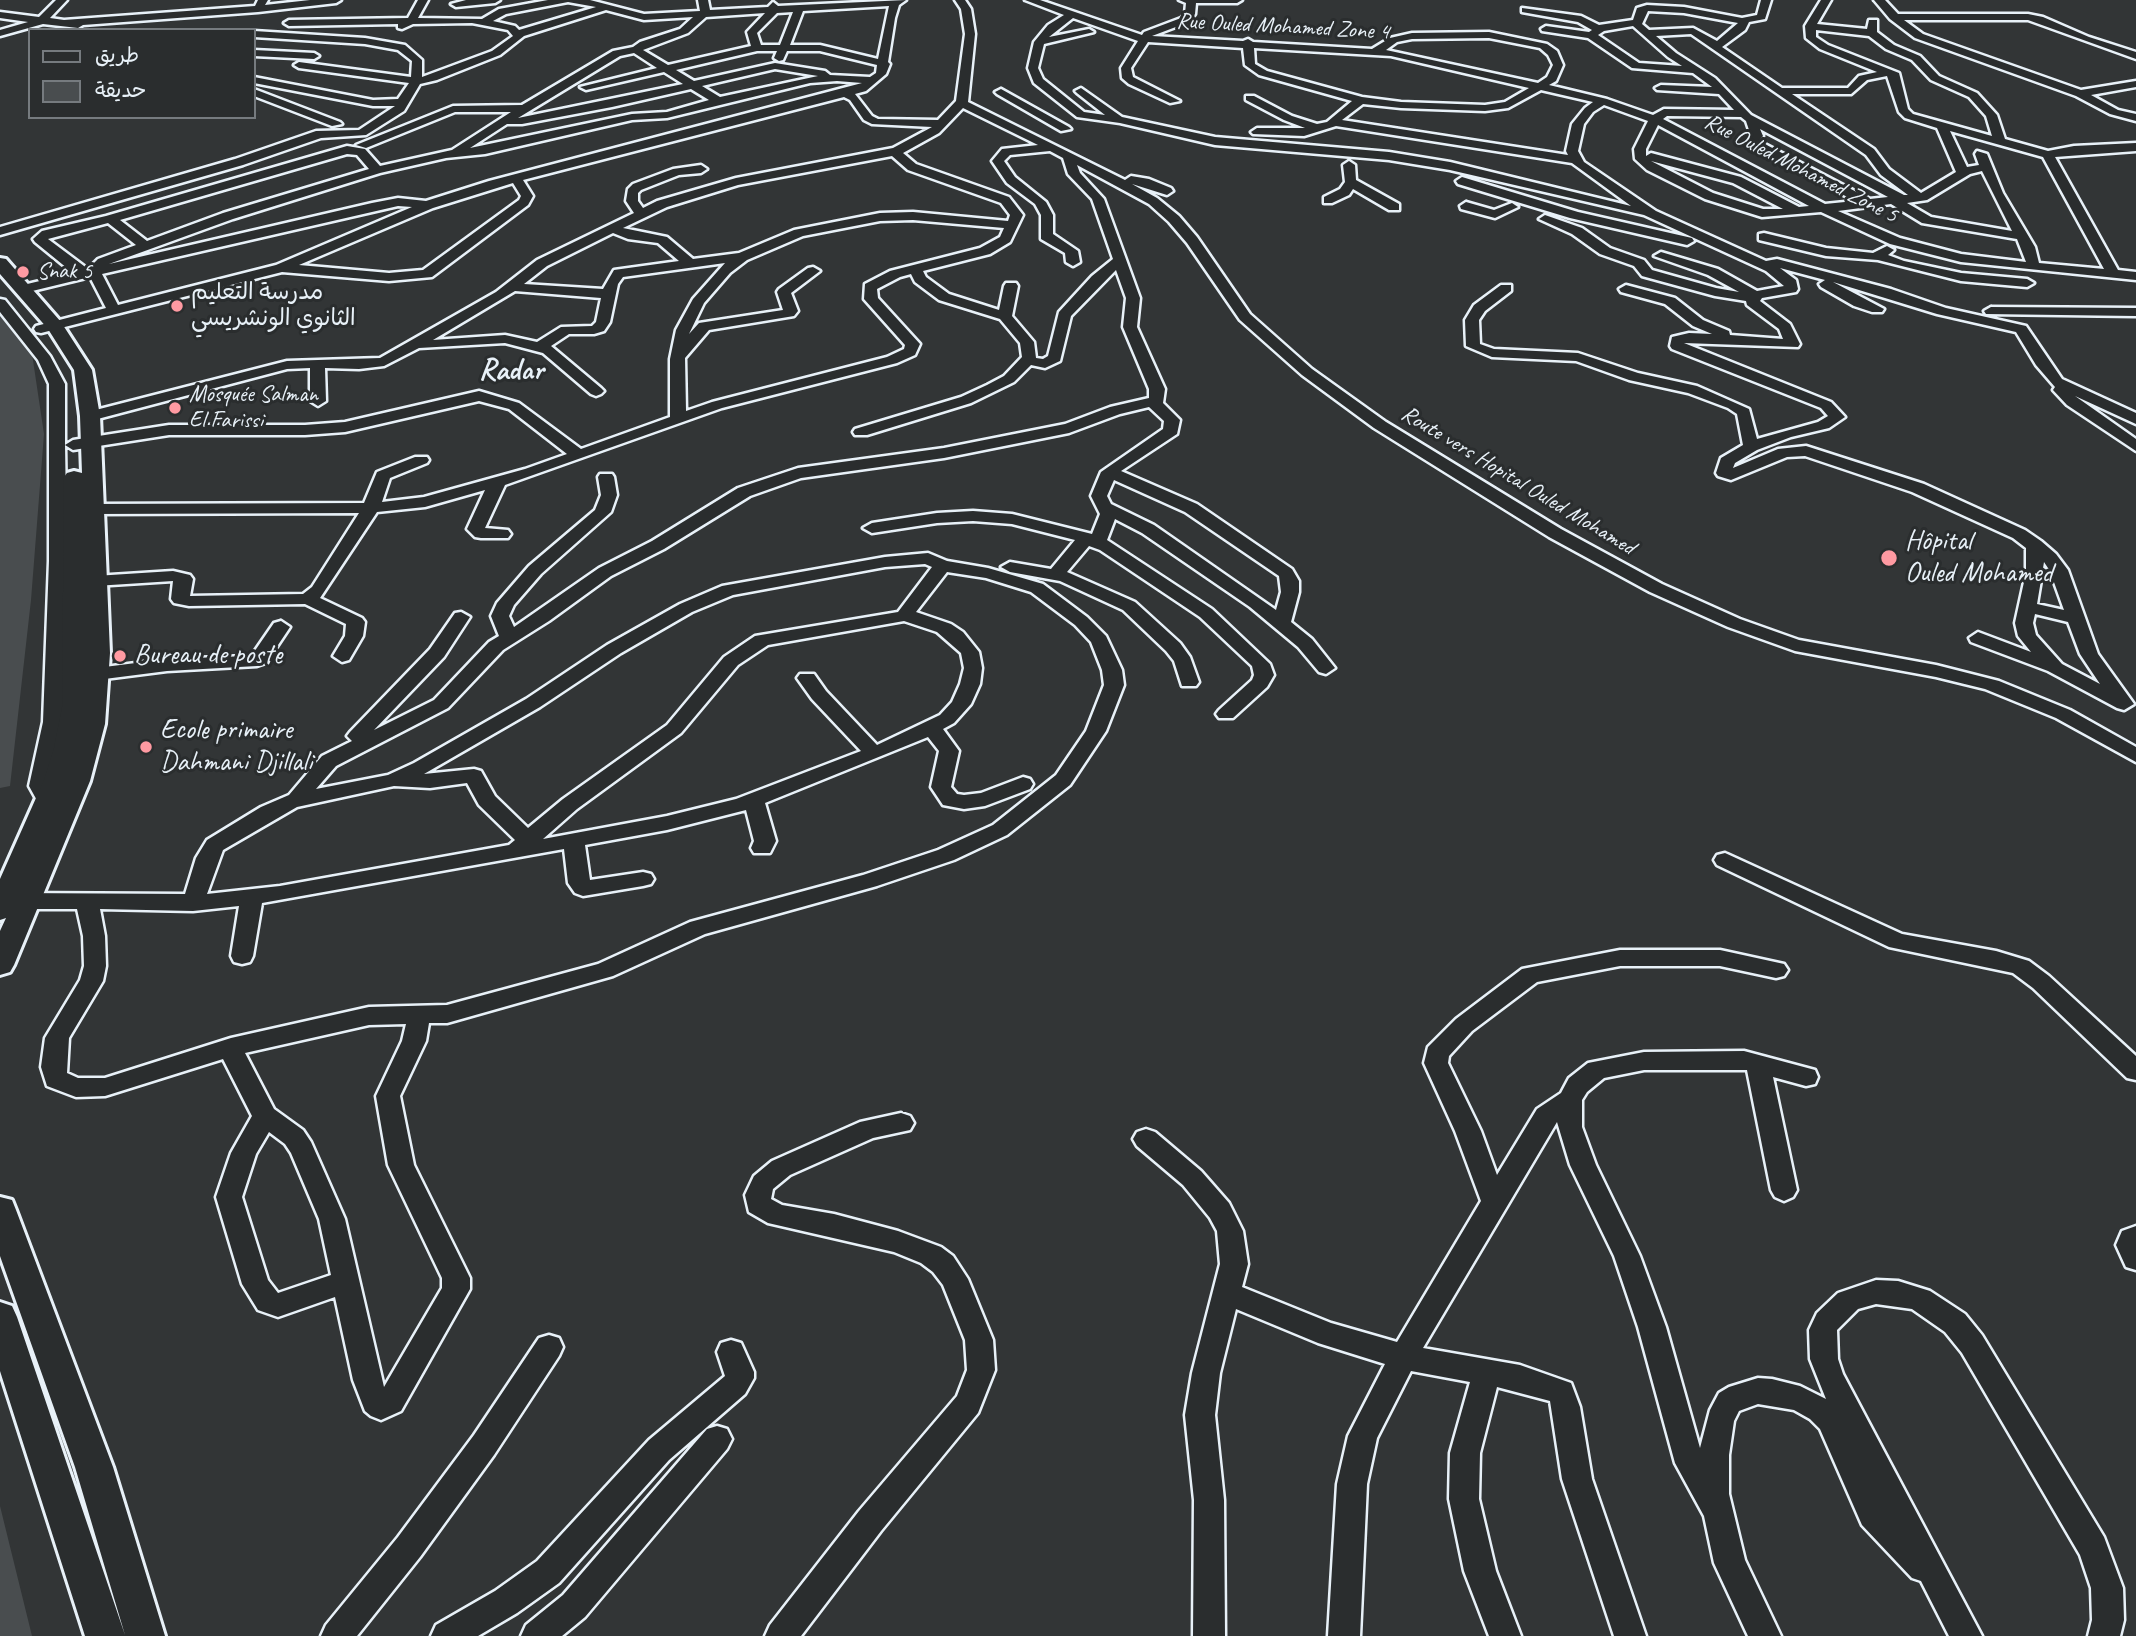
<!DOCTYPE html>
<meta charset="utf-8">
<style>
body{margin:0}
#map{position:relative;width:2136px;height:1636px;overflow:hidden;background:#323536;font-family:Caveat,"Playpen Sans Arabic",sans-serif}
canvas{display:block}
.legend{position:absolute;left:28px;top:28px;width:228px;height:91px;box-sizing:border-box;background:#2a2d2e;border:2px solid #767b7f;margin:0;padding:9px 12px;list-style:none;font-size:21px;color:#e8f1f8}
.legend li{display:flex;align-items:center;gap:14px;height:35px}
.legend b{width:35px;border:2px solid #767b7f}
</style>
<div id="map">
<canvas width="2136" height="1636"></canvas>
<ul class="legend">
<li><b style="height:9px;background:#2a2d2e"></b>طريق</li>
<li><b style="height:19px;background:#494d4f"></b>حديقة</li>
</ul>
</div>
<script>
const context = document.querySelector('canvas').getContext('2d');
context.lineJoin = 'round';
function fill(path, color) { context.fillStyle = color; context.fill(path, 'evenodd'); }
const shape = rows => new Path2D(rows.map(r => 'M' + r).join(''));
function strokePath(path, color, width, dash) { context.strokeStyle = color; context.lineWidth = width; context.lineCap = dash ? 'butt' : 'round'; context.setLineDash(dash || []); context.stroke(path); }
function write(font, color, halo, rows, align = 'center') {
  context.font = font + ' Caveat,"Playpen Sans Arabic",sans-serif'; context.lineWidth = 6; context.setLineDash([]); context.textBaseline = 'middle'; context.strokeStyle = halo; context.fillStyle = color; for (const [text, x, y, turn = 0] of rows) {
    context.save(); context.translate(x, y); context.rotate((+turn || 0) * Math.PI / 180); context.textAlign = isNaN(turn) ? turn : align; if (halo) context.strokeText(text, 0, 0); context.fillText(text, 0, 0); context.restore();
  }
}
const green = shape([
 [0,310,31,347,44,434,31,600,10,786,0,788],
 [0,1506,32,1636,0,1636]
]);
const minor = shape([
 [56,0,67,0,50,18,64,20,255,6,258,0,268,0,265,5,310,0,341,0,336,3,258,12,83,25,78,28,43,24,0,36,0,30,28,22,0,18,0,12,39,17,56,0],
 [418,0,428,0,418,18,482,19,499,9,548,0,590,0,644,14,700,11,698,0,708,0,710,10,768,7,773,2,778,6,906,0,899,5,895,18,888,62,890,64,886,74,866,91,855,94,872,116,878,119,938,120,956,101,965,34,961,9,955,0,965,0,971,9,975,34,968,102,1125,180,1131,176,1149,179,1171,188,1173,191,1167,195,1132,184,1157,198,1179,216,1197,237,1250,314,1312,369,1386,422,1561,529,1662,584,1740,619,1799,640,1936,665,1999,681,2070,710,2136,747,2136,762,2056,718,1985,689,1936,677,1795,651,1728,627,1650,592,1549,537,1374,428,1302,375,1240,320,1187,243,1169,222,1149,204,1077,165,1080,173,1104,199,1140,298,1137,327,1165,389,1163,403,1180,420,1177,434,1121,471,1197,504,1292,569,1299,581,1299,592,1291,622,1312,639,1335,668,1326,674,1319,672,1298,647,1250,607,1142,533,1115,519,1107,540,1212,609,1270,664,1274,675,1267,687,1233,718,1219,718,1216,714,1219,710,1252,680,1254,675,1252,666,1200,617,1100,550,1089,546,1067,572,1135,602,1180,643,1190,657,1199,682,1196,686,1182,686,1174,661,1166,651,1123,610,1060,581,1010,572,1001,567,1010,562,1051,569,1075,540,1012,524,973,521,937,523,872,533,863,528,872,523,937,513,973,511,1012,514,1092,534,1100,514,1091,496,1101,472,1163,429,1164,421,1149,407,1120,414,1069,433,944,458,801,478,750,496,664,549,611,576,549,621,503,650,448,708,336,766,316,789,388,775,414,763,526,699,607,645,680,604,722,586,885,557,928,553,947,561,988,568,1043,584,1087,617,1106,636,1122,670,1124,685,1106,731,1070,785,1007,835,954,860,877,886,705,934,613,976,447,1023,429,1023,426,1041,400,1096,414,1165,470,1278,470,1289,401,1411,381,1420,371,1416,365,1411,353,1380,335,1297,278,1317,258,1310,242,1284,216,1197,231,1153,252,1116,223,1059,105,1096,76,1097,47,1086,41,1067,45,1038,80,980,84,966,83,936,77,909,12,909,4,906,1,901,4,896,12,893,185,894,196,858,207,840,261,807,289,795,322,756,352,741,347,736,350,732,430,649,455,613,461,612,470,617,444,657,374,730,434,700,489,642,499,636,491,616,497,603,529,566,595,510,601,495,598,477,600,474,612,474,614,477,617,495,611,512,541,574,514,605,509,616,514,627,599,568,652,541,738,488,798,468,944,448,1065,424,1110,407,1149,398,1149,389,1123,327,1126,298,1116,270,1071,316,1060,361,1045,368,1031,365,1014,382,971,403,867,435,855,435,853,432,855,429,961,397,987,385,1004,376,1022,357,1020,343,1000,319,939,300,915,282,911,274,900,277,877,289,878,298,920,344,915,355,897,363,722,408,505,485,485,528,508,530,511,534,508,538,481,538,475,537,467,529,485,490,425,507,377,512,320,598,362,618,365,622,363,636,349,660,342,662,333,656,345,636,346,624,305,604,189,606,174,603,171,599,173,581,95,586,86,581,95,576,173,571,190,575,193,579,190,596,303,594,312,587,359,513,94,514,66,518,63,722,49,786,53,792,71,794,74,799,71,804,64,806,39,804,29,786,43,722,49,561,49,384,38,360,0,312,0,299,5,300,50,356,65,384,65,445,73,440,169,425,305,425,345,422,479,391,519,403,581,449,670,417,670,359,676,330,693,299,725,263,623,277,618,284,610,322,604,331,594,334,569,334,551,346,601,388,604,391,601,394,596,396,591,394,543,353,505,343,419,348,384,366,359,369,325,368,326,401,318,406,310,401,310,368,287,369,90,421,82,416,84,413,287,361,380,358,496,292,537,260,634,213,626,201,628,189,633,184,673,169,701,165,707,169,701,173,679,175,641,190,638,193,638,201,643,208,657,201,736,178,893,148,932,127,872,124,864,120,850,100,844,97,523,180,533,196,528,205,432,277,389,281,282,272,41,333,36,332,34,329,36,326,106,308,90,277,24,293,19,292,19,286,73,273,35,242,33,239,42,231,106,216,347,146,365,149,380,166,452,150,511,112,455,112,366,148,356,145,453,106,522,105,613,51,633,47,640,42,680,29,693,17,644,20,606,10,524,36,500,55,437,80,420,84,404,111,366,135,321,138,243,165,0,235,0,227,235,159,316,131,359,130,395,106,373,106,254,83,254,77,373,100,398,99,409,83,299,68,294,65,299,62,411,77,412,61,398,50,365,44,254,37,254,31,365,38,405,45,422,60,422,77,492,51,513,36,508,30,472,23,413,24,402,29,398,28,398,24,289,26,284,23,289,20,408,18,418,0],
 [568,2,596,7,519,30,515,26,493,21,506,14,568,2],
 [889,6,878,59,820,45,790,45,803,11,889,6],
 [793,12,780,45,761,45,757,33,777,13,793,12],
 [765,13,747,32,751,46,668,65,643,50,688,33,706,17,765,13],
 [757,51,777,51,774,58,779,61,783,60,787,51,820,51,877,65,876,73,870,77,830,75,825,71,775,63,694,81,676,70,757,51],
 [634,53,657,68,580,87,586,90,664,72,683,84,518,118,620,56,634,53],
 [775,69,818,76,720,97,702,86,775,69],
 [837,81,862,83,489,181,426,201,398,198,372,203,109,264,233,219,380,173,446,158,485,154,632,120,667,118,810,83,837,81],
 [691,89,709,100,667,112,632,114,470,148,507,124,522,124,612,107,691,89],
 [963,108,1038,145,1002,149,992,161,1007,183,1035,204,1041,215,1041,239,1065,253,1066,262,1073,266,1080,262,1078,251,1053,234,1053,215,1046,202,1015,177,1004,161,1010,155,1050,151,1063,158,1068,174,1092,199,1113,259,1092,276,1059,312,1048,356,1043,359,1036,358,1034,342,1012,316,1018,286,1016,283,1006,283,1004,286,999,310,949,294,926,277,923,271,990,254,1010,242,1023,215,1009,197,916,164,903,153,939,133,963,108],
 [347,154,357,155,369,169,223,213,147,241,120,220,347,154],
 [892,156,908,170,1001,203,1010,215,1008,221,913,212,880,213,794,230,739,253,693,259,667,237,623,228,667,207,738,185,892,156],
 [513,183,521,196,519,200,423,270,389,273,299,265,433,208,513,183],
 [398,206,412,207,276,265,118,305,102,274,398,206],
 [913,220,1004,228,1000,237,980,248,890,271,865,284,864,299,905,345,904,349,887,357,712,402,686,411,685,358,709,330,794,316,798,311,791,293,820,271,813,267,808,268,779,289,777,292,783,310,699,323,689,334,704,303,730,273,747,260,803,236,880,221,913,220],
 [108,223,136,245,98,259,88,269,48,239,108,223],
 [613,233,628,239,658,243,679,261,614,270,603,289,524,284,547,266,613,233],
 [515,291,601,298,596,322,592,326,561,327,537,342,505,335,433,340,515,291],
 [479,401,509,409,567,454,525,469,424,497,382,502,390,478,427,463,429,460,427,457,415,457,377,472,364,503,94,504,66,508,65,445,73,450,169,435,305,435,345,432,479,401],
 [1114,480,1185,512,1279,576,1281,592,1276,610,1154,525,1111,504,1107,496,1114,480],
 [925,564,932,567,898,612,755,636,724,657,667,725,563,799,528,828,495,796,481,771,474,769,424,774,540,707,621,653,692,612,733,595,885,567,925,564],
 [947,572,986,578,1031,592,1075,625,1091,642,1102,670,1104,685,1086,731,1056,775,993,825,938,850,863,875,690,922,598,964,447,1005,369,1007,231,1038,105,1078,78,1078,67,1073,69,1038,103,981,106,966,105,936,100,909,193,911,239,906,231,956,234,962,242,964,250,962,253,956,262,903,564,849,568,883,575,893,583,896,643,886,651,884,654,879,651,874,643,872,590,880,585,845,667,830,746,810,754,841,751,848,754,853,770,853,776,841,765,803,928,737,939,751,931,787,943,805,964,809,985,806,1030,789,1033,784,1030,779,1023,777,981,793,964,795,957,794,951,787,959,751,943,729,954,723,971,704,980,684,982,668,979,652,963,632,951,624,916,612,947,572],
 [904,621,937,632,961,653,964,668,960,684,952,702,940,715,877,745,826,691,814,674,800,674,797,678,812,699,861,751,736,799,667,816,543,839,577,809,681,733,738,665,768,645,904,621],
 [467,783,479,805,515,840,509,845,280,886,207,894,223,850,297,807,394,786,430,788,467,783],
 [406,1024,402,1041,376,1096,388,1165,442,1278,442,1288,384,1387,345,1219,311,1142,303,1130,274,1109,245,1053,369,1025,406,1024],
 [269,1132,285,1144,291,1153,319,1219,331,1275,278,1293,268,1280,242,1197,256,1154,269,1132],
 [466,0,500,0,495,3,456,7,451,4,466,0],
 [1025,0,1040,0,1142,35,1144,32,1181,18,1185,14,1186,3,1179,0,1242,0,1237,3,1196,3,1195,14,1189,22,1152,36,1243,41,1248,39,1253,42,1372,49,1390,38,1412,33,1489,32,1547,44,1557,51,1563,65,1556,81,1549,85,1607,99,1653,115,1664,109,1734,110,1719,94,1657,90,1655,88,1661,85,1712,87,1693,73,1632,68,1588,38,1542,31,1541,29,1546,26,1589,32,1592,30,1578,22,1522,12,1522,8,1581,16,1599,25,1633,20,1637,8,1647,5,1684,7,1742,18,1757,15,1761,0,1771,0,1765,19,1749,22,1745,30,1722,47,1782,88,1848,88,1859,76,1877,72,1820,49,1806,38,1805,26,1821,0,1831,0,1817,24,1867,29,1869,20,1877,20,1877,32,1894,45,1920,56,1939,76,1977,93,1997,115,2005,139,2048,151,2074,146,2136,143,2136,151,2055,157,2118,270,2136,272,2136,280,1961,262,1890,244,1821,212,1762,217,1705,199,1647,170,1635,159,1634,149,1648,121,1604,105,1593,112,1584,124,1578,151,1584,162,1656,211,1766,261,1777,259,1891,289,1946,308,2026,326,2062,379,2136,413,2136,424,2075,396,2136,439,2136,451,2067,405,2053,390,2055,387,2036,365,2016,332,1937,314,1833,282,1884,309,1882,312,1872,312,1854,306,1821,287,1819,284,1825,280,1780,268,1796,280,1798,289,1796,292,1762,298,1760,301,1790,324,1800,344,1798,347,1684,343,1831,402,1845,417,1829,428,1791,437,1757,450,1735,463,1733,468,1778,449,1806,446,1924,484,2025,530,2041,541,2056,554,2068,570,2098,654,2134,704,2124,710,2117,708,2048,671,1971,642,1969,638,1978,632,2031,652,2018,636,2015,623,2026,573,2026,548,2013,538,1912,492,1805,456,1787,457,1731,480,1718,476,1716,473,1721,458,1743,445,1737,414,1728,408,1688,393,1629,380,1576,361,1492,357,1466,346,1465,320,1474,305,1501,285,1511,285,1511,291,1485,311,1479,320,1480,344,1494,349,1578,353,1638,373,1697,386,1749,409,1757,439,1818,422,1828,416,1821,408,1672,349,1670,346,1672,337,1689,333,1712,334,1693,326,1665,304,1621,292,1619,289,1626,285,1675,298,1703,320,1729,331,1730,335,1783,339,1779,329,1747,305,1746,301,1715,296,1642,276,1634,266,1600,254,1572,234,1539,219,1545,215,1582,228,1610,248,1644,260,1652,270,1716,288,1739,292,1708,275,1654,256,1661,252,1718,269,1757,291,1784,286,1766,271,1644,215,1450,170,1389,160,1215,145,1120,123,1077,117,1034,83,1028,68,1034,42,1048,25,1064,15,1025,0],
 [1648,11,1684,13,1738,23,1717,41,1693,28,1649,30,1642,24,1648,11],
 [1073,18,1138,41,1121,68,1122,78,1129,84,1170,103,1180,101,1133,77,1131,68,1148,42,1243,48,1245,65,1259,75,1352,101,1327,122,1317,124,1292,116,1254,96,1246,96,1246,100,1284,120,1305,128,1257,128,1251,132,1253,134,1304,136,1336,126,1572,163,1631,206,1450,162,1389,152,1215,137,1122,117,1081,88,1075,91,1077,93,1105,115,1084,112,1043,79,1038,68,1044,44,1094,32,1089,29,1049,37,1073,18],
 [1633,26,1668,57,1682,66,1639,63,1598,35,1604,31,1633,26],
 [1816,30,1869,36,1886,49,1912,60,1931,80,1969,97,1986,116,1992,136,1913,114,1908,109,1899,73,1828,45,1816,37,1816,30],
 [1691,34,1866,155,1881,175,1908,195,1904,195,1751,115,1715,78,1676,53,1656,36,1691,34],
 [1489,38,1540,48,1548,55,1553,65,1547,77,1538,83,1386,50,1397,42,1412,39,1489,38],
 [1254,48,1391,56,1529,88,1505,102,1485,105,1401,102,1362,97,1267,71,1255,64,1254,48],
 [1887,76,1899,112,1905,118,1937,128,1956,172,1921,193,1889,169,1874,149,1792,94,1851,94,1867,80,1887,76],
 [1541,90,1593,102,1585,108,1572,124,1566,151,1568,155,1342,120,1363,104,1401,108,1485,111,1508,108,1541,90],
 [1667,116,1741,117,1746,121,1751,136,1746,142,1748,145,1855,201,1825,204,1663,119,1667,116],
 [1658,125,1809,206,1799,207,1741,177,1651,153,1646,156,1646,149,1658,125],
 [1760,129,1888,197,1870,199,1759,141,1763,136,1760,129],
 [1950,131,2043,157,2104,269,2039,263,2035,247,2003,193,1987,154,1977,151,1975,154,1979,165,1967,167,1950,131],
 [1651,161,1733,183,1783,209,1763,209,1713,193,1651,161],
 [1982,171,2012,231,1931,217,1907,203,1927,200,1970,174,1982,171],
 [1891,204,1922,223,2017,239,2026,262,1961,254,1900,238,1838,211,1891,204],
 [2044,562,2050,571,2064,610,2037,604,2044,562],
 [2035,614,2068,622,2080,654,2100,684,2062,664,2036,635,2033,623,2035,614],
 [1874,0,1885,0,1898,14,2028,14,2043,17,2089,37,2136,52,2136,59,2028,20,1904,20,1923,34,2081,90,2136,81,2136,87,2091,95,2118,110,2136,114,2136,121,2110,114,2076,96,1915,38,1890,19,1874,0],
 [254,50,314,53,319,56,314,59,254,56,254,50],
 [254,89,340,122,342,124,332,126,254,96,254,89],
 [1001,89,1069,127,1071,129,1061,131,997,94,995,92,1001,89],
 [1349,161,1355,165,1356,180,1399,204,1399,210,1389,210,1353,189,1349,195,1332,203,1324,203,1324,197,1340,189,1345,182,1343,165,1349,161],
 [1462,177,1578,212,1692,238,1694,241,1687,245,1570,218,1458,184,1456,181,1462,177],
 [1466,202,1494,210,1512,203,1518,207,1495,218,1461,209,1460,206,1466,202],
 [1764,233,1826,248,1873,253,1887,246,1894,250,1888,255,1904,261,1961,273,2027,279,2034,283,2027,287,1961,281,1878,260,1826,256,1759,240,1759,234,1764,233],
 [1991,307,2136,308,2136,316,1986,314,1984,311,1991,307],
 [281,621,290,627,266,663,257,666,167,671,81,682,71,676,81,670,167,659,248,656,252,655,274,623,281,621],
 [1725,853,1902,934,1996,951,2029,961,2049,976,2136,1056,2136,1080,2127,1078,2033,988,2013,973,1889,947,1717,865,1714,860,1717,855,1725,853],
 [1620,950,1720,950,1784,964,1788,970,1784,976,1776,978,1720,966,1620,966,1537,982,1472,1031,1449,1056,1448,1063,1481,1131,1497,1175,1537,1109,1561,1093,1569,1078,1588,1063,1644,1052,1744,1051,1815,1070,1818,1077,1815,1084,1806,1086,1773,1077,1797,1190,1793,1197,1784,1201,1775,1197,1771,1190,1747,1070,1644,1070,1604,1078,1587,1092,1582,1100,1582,1127,1596,1165,1640,1256,1666,1327,1700,1448,1710,1410,1719,1393,1729,1387,1758,1378,1772,1379,1800,1386,1826,1399,1810,1359,1809,1330,1817,1313,1838,1293,1876,1280,1898,1281,1930,1291,1965,1314,1982,1335,2104,1537,2123,1588,2124,1620,2120,1636,2088,1636,2092,1620,2091,1588,2080,1555,1962,1353,1945,1332,1912,1309,1876,1304,1858,1309,1837,1330,1838,1359,1843,1374,1982,1636,1949,1636,1921,1581,1912,1578,1862,1525,1820,1429,1810,1419,1794,1410,1758,1404,1739,1411,1734,1421,1729,1455,1729,1494,1745,1560,1781,1636,1748,1636,1714,1563,1704,1516,1675,1463,1638,1327,1614,1256,1570,1165,1557,1122,1423,1348,1520,1365,1571,1383,1580,1407,1592,1479,1646,1636,1614,1636,1562,1479,1550,1401,1497,1387,1480,1453,1479,1499,1496,1571,1521,1636,1489,1636,1464,1571,1449,1499,1450,1453,1470,1382,1411,1371,1377,1438,1367,1484,1360,1636,1328,1636,1337,1484,1348,1436,1385,1364,1318,1343,1236,1309,1220,1373,1215,1415,1224,1500,1225,1636,1193,1636,1194,1500,1185,1415,1192,1373,1220,1264,1217,1231,1210,1218,1183,1185,1137,1146,1133,1139,1137,1132,1146,1129,1155,1132,1201,1171,1229,1203,1243,1231,1248,1264,1242,1287,1331,1323,1397,1342,1481,1201,1455,1131,1424,1063,1428,1047,1456,1019,1522,969,1620,950],
 [901,1113,910,1116,914,1123,910,1130,873,1138,790,1175,773,1189,771,1199,782,1205,834,1214,898,1231,941,1247,953,1256,968,1279,993,1340,995,1370,978,1413,881,1531,801,1636,765,1636,770,1625,859,1511,957,1396,967,1370,965,1340,943,1285,933,1272,921,1263,894,1252,768,1223,749,1212,745,1195,754,1176,772,1161,860,1122,901,1113],
 [2136,1226,2136,1270,2126,1267,2116,1245,2122,1231,2136,1226],
 [549,1335,559,1338,563,1347,559,1356,494,1455,420,1557,357,1636,321,1636,326,1625,398,1537,474,1435,539,1338,549,1335],
 [731,1340,741,1343,754,1372,754,1378,745,1394,669,1460,559,1583,517,1613,478,1636,431,1636,436,1625,495,1591,537,1561,649,1440,725,1376,717,1352,721,1343,731,1340],
 [717,1426,727,1429,732,1439,727,1449,585,1617,562,1636,521,1636,526,1625,563,1595,707,1429,717,1426]
]);
const major = shape([
 [0,258,6,259,61,322,92,370,100,416,110,653,105,724,90,781,14,965,10,972,0,975,0,931,6,918,0,920,0,879,44,780,54,748,62,707,64,477,67,473,74,471,82,473,80,416,74,370,48,329,0,274,0,258],
 [0,1197,12,1200,16,1210,113,1467,165,1636,85,1636,0,1371,0,1302,12,1306,17,1317,125,1635,75,1467,0,1256,0,1197]
]);
const markers = [
 [23,272,7,"#ff9aa2"],
 [177,306,7,"#ff9aa2"],
 [175,408,7,"#ff9aa2"],
 [1889,558,9,"#ff9aa2"],
 [120,656,7,"#ff9aa2"],
 [146,747,7,"#ff9aa2"]
];
const farStreetnames = [
 ["Rue Ouled Mohamed Zone 4",1283,27,3],
 ["Rue Ouled Mohamed Zone 5",1801,169,27],
 ["Route vers Hopital Ouled Mohamed",1518,481,31]
];
const farPoinames = [
 ["Snak 5",37,272],
 ["مدرسة التعليم",191,293],
 ["الثانوي الونشريسي",191,319],
 ["Mosquée Salman",189,395],
 ["El Farissi",189,421]
];
const poiNames = [
 ["Hôpital",1905,542],
 ["Ouled Mohamed",1905,574],
 ["Bureau de poste",134,656],
 ["Ecole primaire",160,731],
 ["Dahmani Djillali",160,763]
];
const farDistrictnames = [
 ["Radar",511,371]
];
fill(green, '#494d4f');
strokePath(minor, '#e8f1f8', 5);
strokePath(major, '#e8f1f8', 6);
fill(minor, '#2a2d2e');
fill(major, '#2a2d2e');
for (const [x, y, r, color] of markers) { const dot = new Path2D(); dot.arc(x, y, r, 0, 2 * Math.PI); context.fillStyle = color; context.fill(dot); strokePath(dot, '#2a2d2e', 2.5); }
write('23px', '#e8f1f8', '#2a2d2e', farStreetnames);
write('23px', '#e8f1f8', '#2a2d2e', farPoinames, 'left');
write('28px', '#e8f1f8', '#2a2d2e', poiNames, 'left');
write('bold 30px', '#e8f1f8', '#2a2d2e', farDistrictnames);
</script>
